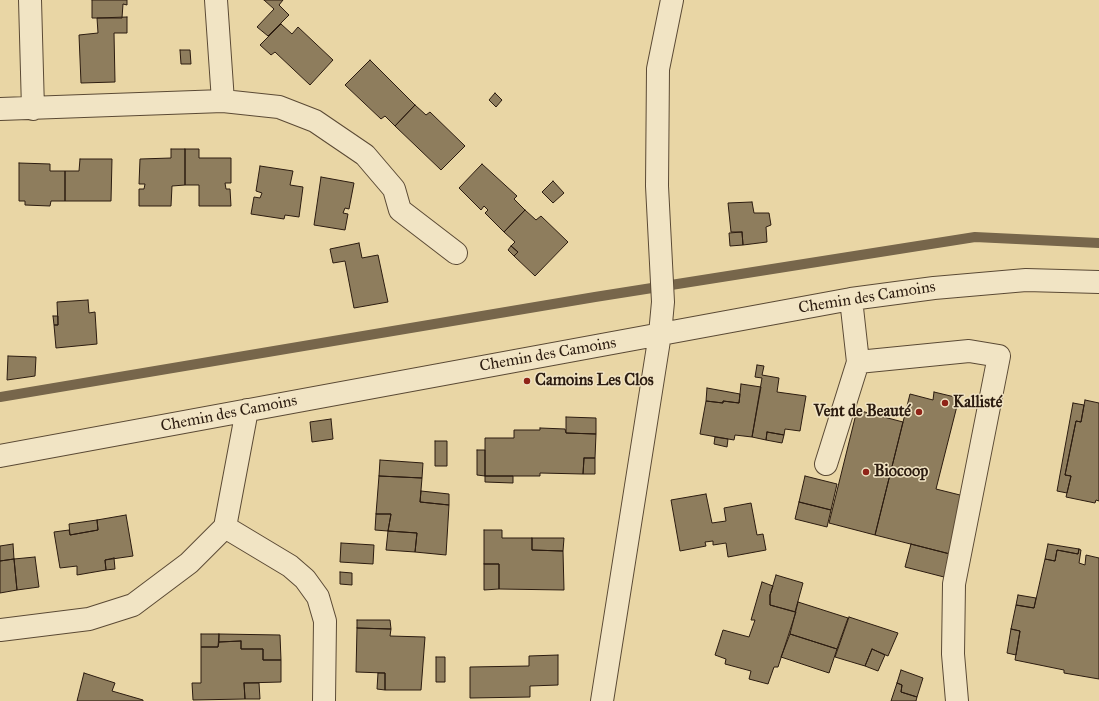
<!DOCTYPE html>
<meta charset="utf-8">
<style>
body{margin:0}
canvas{display:block;background:#e9d6a5}
</style>
<canvas width="1099" height="701"></canvas>
<script>
const context = document.querySelector('canvas').getContext('2d');
context.lineJoin = 'round';
const shape = rows => new Path2D(rows.map(r => 'M' + r).join(''));
function strokePath(path, color, width, dash) { context.strokeStyle = color; context.lineWidth = width; context.lineCap = dash ? 'butt' : 'round'; context.setLineDash(dash || []); context.stroke(path); }
function fill(path, color) { context.fillStyle = color; context.fill(path, 'evenodd'); }
function write(font, color, halo, rows, align = 'center') {
  context.font = font + ' "IM FELL Great Primer",serif'; context.lineWidth = 3; context.setLineDash([]); context.textBaseline = 'middle'; context.strokeStyle = halo; context.fillStyle = color; for (const [text, x, y, turn = 0] of rows) {
    context.save(); context.translate(x, y); context.rotate((+turn || 0) * Math.PI / 180); context.textAlign = isNaN(turn) ? turn : align; if (halo) context.strokeText(text, 0, 0); context.fillText(text, 0, 0); context.restore();
  }
}
const stream = shape([
 [0,397,595,297,975,237,1099,243]
]);
const building = shape([
 [92,0,127,0,127,5,123,4,122,18,92,18,92,0],
 [264,0,283,0,279,5,289,15,268,36,257,27,274,9,264,0],
 [127,17,127,33,114,33,115,82,81,83,79,35,98,33,97,18,127,17],
 [281,24,292,34,298,27,333,60,310,85,275,52,271,55,260,45,281,24],
 [180,50,190,50,191,64,181,64,180,50],
 [370,60,415,105,395,126,385,116,381,119,345,85,370,60],
 [495,93,502,100,496,107,489,100,495,93],
 [415,105,426,115,430,112,465,146,441,170,395,126,415,105],
 [171,149,185,149,185,185,172,186,171,206,139,206,139,189,144,189,145,184,139,184,140,159,171,158,171,149],
 [185,149,199,149,199,158,231,158,231,183,225,183,226,189,230,189,231,206,199,206,199,185,185,185,185,149],
 [80,159,112,159,111,201,65,201,65,171,79,171,80,159],
 [19,163,50,164,50,171,65,171,65,201,51,201,50,206,25,205,25,201,19,201,19,163],
 [482,164,517,196,514,199,525,210,504,232,485,213,488,210,484,206,481,210,459,188,482,164],
 [260,166,293,171,290,185,303,187,299,217,285,215,284,219,251,214,254,197,260,198,262,193,256,191,260,166],
 [321,177,354,183,349,209,345,208,343,213,348,214,345,230,314,225,321,177],
 [553,181,564,193,553,203,542,192,553,181],
 [752,202,754,213,769,213,771,225,766,227,767,242,743,245,742,232,731,232,728,203,752,202],
 [525,210,536,220,541,216,568,242,535,276,514,256,518,252,511,246,515,242,504,232,525,210],
 [742,232,743,245,730,246,729,233,742,232],
 [359,243,362,258,378,255,388,302,354,308,345,261,333,263,330,249,359,243],
 [511,246,518,252,514,256,508,250,511,246],
 [88,300,89,313,95,312,97,344,56,348,54,325,58,325,57,302,88,300],
 [53,316,58,316,58,325,54,325,53,316],
 [8,356,36,357,35,376,7,380,8,356],
 [757,365,764,366,762,375,779,378,777,392,806,396,800,431,785,429,784,435,767,432,766,440,752,437,762,378,755,377,757,365],
 [741,384,761,387,752,437,735,435,734,440,700,434,706,401,723,403,723,401,739,403,741,384],
 [707,388,740,394,739,403,723,401,723,403,706,401,707,388],
 [934,392,959,398,936,489,964,496,950,554,875,535,910,394,933,400,934,392],
 [1085,400,1099,403,1099,501,1096,500,1095,503,1066,497,1071,476,1065,475,1076,421,1081,422,1085,400],
 [1073,403,1084,405,1081,422,1076,421,1065,475,1071,476,1067,493,1057,491,1073,403],
 [857,410,903,422,875,535,829,523,857,410],
 [566,417,596,418,596,434,566,433,566,417],
 [331,419,333,439,312,442,310,422,331,419],
 [540,428,565,429,566,433,596,434,595,458,584,458,583,474,540,473,540,476,485,476,485,438,514,438,514,430,540,430,540,428],
 [767,432,784,435,782,443,766,440,767,432],
 [715,437,728,439,727,447,714,444,715,437],
 [435,441,447,441,447,466,435,466,435,441],
 [477,450,485,450,485,476,477,475,477,450],
 [584,458,595,458,595,474,583,474,584,458],
 [380,460,423,463,422,478,379,476,380,460],
 [379,476,422,478,420,502,449,505,446,555,415,552,417,533,388,531,391,514,376,514,379,476],
 [485,476,513,476,513,483,485,482,485,476],
 [805,476,837,484,831,510,799,502,805,476],
 [421,491,449,494,449,505,420,502,421,491],
 [706,494,712,523,726,521,724,508,751,503,757,535,763,534,766,550,728,557,726,543,713,545,713,541,705,542,706,546,680,551,671,500,706,494],
 [799,502,831,510,827,527,795,519,799,502],
 [376,514,391,514,388,531,375,530,376,514],
 [126,515,133,556,105,560,106,570,77,575,77,566,60,568,54,532,69,530,70,535,98,530,97,520,126,515],
 [97,520,98,530,70,535,69,524,97,520],
 [484,530,502,530,502,538,532,538,532,550,563,551,564,590,499,589,499,564,484,564,484,530],
 [388,531,417,533,415,552,386,550,388,531],
 [532,538,564,538,563,551,532,550,532,538],
 [341,543,374,545,373,564,340,562,341,543],
 [13,544,14,559,0,561,0,546,13,544],
 [911,544,950,554,944,577,905,567,911,544],
 [1048,544,1079,549,1078,554,1057,550,1055,561,1045,559,1048,544],
 [1079,549,1081,550,1079,563,1085,565,1086,555,1099,558,1099,679,1064,673,1064,670,1015,660,1020,631,1011,629,1016,605,1034,608,1045,559,1055,561,1057,550,1078,554,1079,549],
 [35,557,39,587,17,590,14,559,35,557],
 [114,558,115,569,106,570,105,560,114,558],
 [14,559,17,590,0,593,0,561,14,559],
 [484,564,499,564,499,589,484,590,484,564],
 [340,572,352,573,352,585,340,584,340,572],
 [776,575,803,583,795,612,770,605,770,595,776,575],
 [762,582,773,586,770,595,770,605,796,612,778,667,774,667,768,684,749,679,751,671,725,664,726,659,715,655,723,630,749,637,755,620,751,620,762,582],
 [1018,595,1036,598,1034,608,1016,605,1018,595],
 [798,602,848,618,837,649,790,634,798,602],
 [849,617,898,633,888,656,872,649,865,666,835,657,849,617],
 [357,620,390,620,391,629,357,628,357,620],
 [357,628,391,629,390,636,425,637,421,690,385,690,385,673,356,672,357,628],
 [1011,629,1020,631,1016,655,1007,653,1011,629],
 [201,634,219,634,218,647,201,647,201,634],
 [219,634,280,635,281,660,263,660,263,649,241,649,241,641,219,642,219,634],
 [790,634,837,649,829,673,781,657,790,634],
 [241,641,241,649,263,649,263,660,281,660,281,682,244,683,245,699,193,700,192,683,201,683,201,647,218,647,219,642,241,641],
 [872,649,885,655,878,671,865,666,872,649],
 [558,655,558,685,530,686,530,697,470,698,470,667,529,666,529,656,558,655],
 [436,657,445,657,445,682,436,682,436,657],
 [901,670,923,678,917,697,901,692,902,685,897,683,901,670],
 [84,673,115,683,112,691,143,700,143,701,77,701,84,673],
 [378,673,385,673,385,690,377,689,378,673],
 [244,683,259,683,260,699,245,699,244,683],
 [897,683,902,685,901,692,917,697,916,701,891,701,897,683]
]);
const minor = shape([
 [30,0,33,109],
 [216,0,223,101],
 [0,109,223,101,279,107,315,121,365,155,394,189,400,210,456,253],
 [851,299,858,362,969,351,999,356,954,584,953,654,957,701],
 [247,410,225,527,290,566,305,579,318,597,325,621,324,701],
 [0,456,851,299,934,288,1026,280,1099,282],
 [826,464,858,362],
 [0,630,89,619,133,605,189,563,225,527],
 [602,701,660,334,663,302,657,186,658,69,672,0]
]);
const markers = [
 [527,381,4,"#8f2418"],
 [945,403,4,"#8f2418"],
 [919,412,4,"#8f2418"],
 [866,472,4,"#8f2418"]
];
const streetNames = [
 ["Chemin des Camoins",867,298,-9],
 ["Chemin des Camoins",548,355,-10],
 ["Chemin des Camoins",229,414,-11]
];
const poiNames = [
 ["Camoins Les Clos",535,381],
 ["Kallisté",953,403],
 ["Vent de Beauté",911,412,"right"],
 ["Biocoop",874,472]
];
strokePath(stream, '#77664b', 10);
fill(building, '#8e7d5d');
strokePath(building, '#2c1c10', 1);
strokePath(minor, '#5b4a35', 24);
strokePath(minor, '#f1e4c4', 22);
for (const [x, y, r, color] of markers) { const dot = new Path2D(); dot.arc(x, y, r, 0, 2 * Math.PI); context.fillStyle = color; context.fill(dot); strokePath(dot, '#f1e4c4', 1.5); }
write('16px', '#2c1c10', '#f1e4c4', streetNames);
write('bold 16px', '#2c1c10', '#f1e4c4', poiNames, 'left');
</script>
